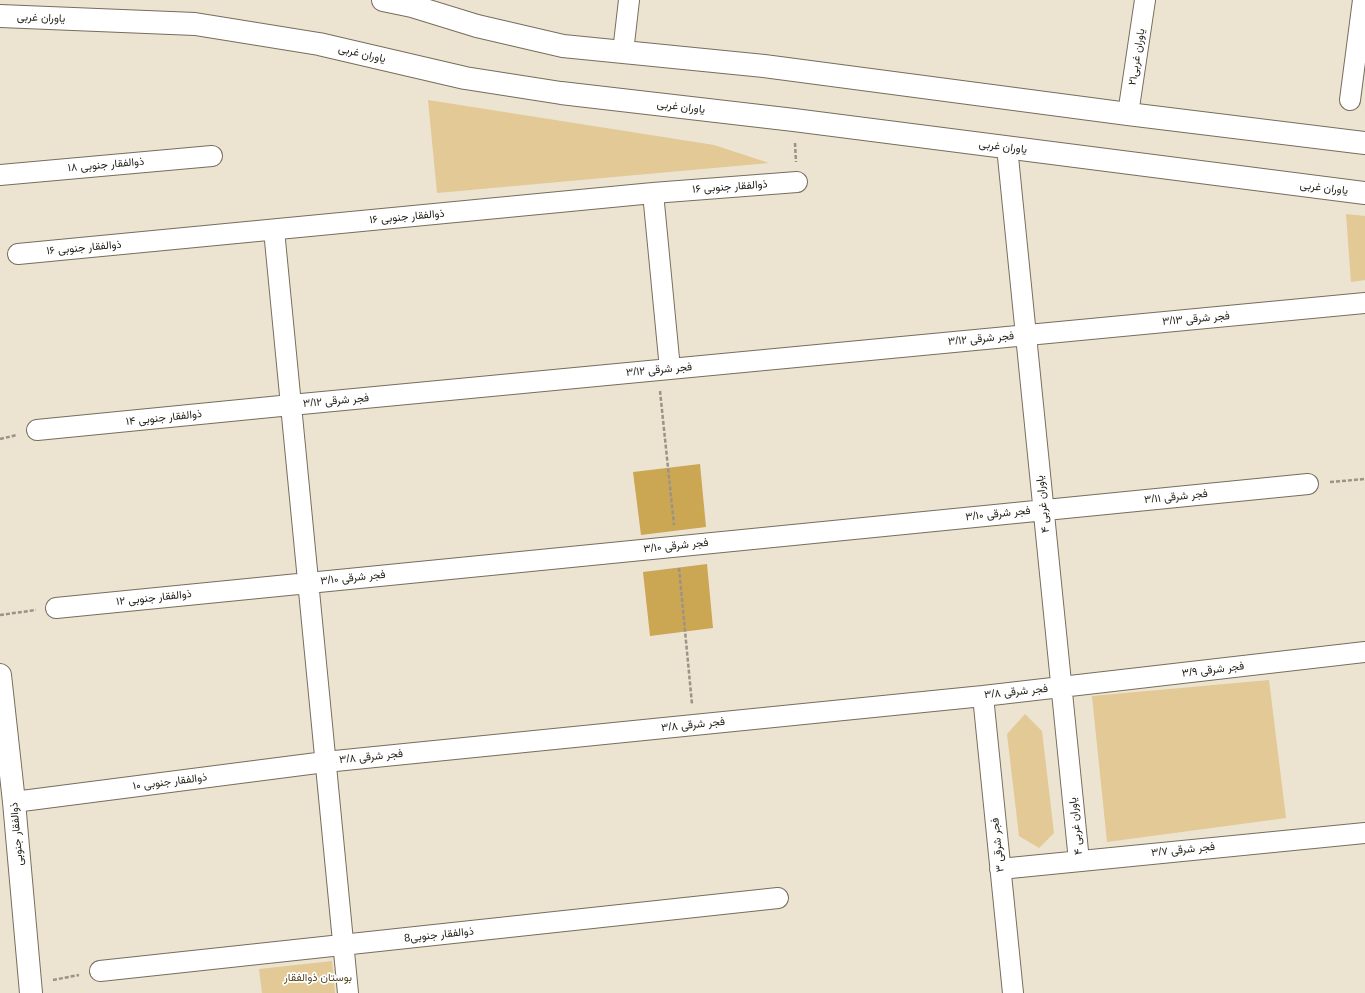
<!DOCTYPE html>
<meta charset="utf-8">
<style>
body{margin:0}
canvas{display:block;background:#ece3d0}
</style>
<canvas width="1365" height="993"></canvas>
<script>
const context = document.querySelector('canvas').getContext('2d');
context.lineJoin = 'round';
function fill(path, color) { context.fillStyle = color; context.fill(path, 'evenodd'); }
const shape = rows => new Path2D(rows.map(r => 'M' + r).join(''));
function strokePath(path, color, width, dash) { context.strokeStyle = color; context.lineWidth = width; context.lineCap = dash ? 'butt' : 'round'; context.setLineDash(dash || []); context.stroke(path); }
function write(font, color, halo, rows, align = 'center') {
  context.font = font + ' Helvetica,Vazirmatn,sans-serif'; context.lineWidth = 3.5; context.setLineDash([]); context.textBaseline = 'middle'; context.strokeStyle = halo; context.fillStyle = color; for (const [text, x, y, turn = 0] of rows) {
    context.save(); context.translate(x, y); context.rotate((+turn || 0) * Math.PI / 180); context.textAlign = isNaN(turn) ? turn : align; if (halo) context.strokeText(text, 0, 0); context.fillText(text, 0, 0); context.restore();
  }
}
const green = shape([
 [428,100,714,145,769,163,437,193],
 [1346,214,1365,216,1365,280,1351,282],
 [1269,680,1286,818,1107,842,1092,696],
 [1025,714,1042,731,1054,833,1039,848,1019,836,1007,734],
 [332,961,335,993,262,993,259,969]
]);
const forest = shape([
 [700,464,706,527,641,535,633,472],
 [707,564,713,628,650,636,643,572]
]);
const path = shape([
 [795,143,796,162],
 [660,391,674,525],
 [0,439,17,435],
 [1330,482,1365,479],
 [679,568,692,704],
 [0,615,36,610],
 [53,980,79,975]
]);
const minor = shape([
 [623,52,629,0],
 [1350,100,1363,0],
 [1128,114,1145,0],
 [1007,147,1079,861],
 [0,175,212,156],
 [653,193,670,369],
 [274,230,348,993],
 [18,254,653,193,797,182],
 [37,430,291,405,1365,303],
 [56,608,1308,484],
 [983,696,1013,993],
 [14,802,325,762,983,696,1365,652],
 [1000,869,1365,833],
 [100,971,778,898]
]);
const secondary = shape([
 [383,0,412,6,477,26,563,46,764,66,1128,114,1365,143],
 [0,16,195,24,319,44,465,78,561,93,794,120,1365,193],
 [0,675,14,802,31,993]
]);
const streetNames = [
 ["یاوران غربی",41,18,2],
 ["یاوران غربی",362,54,13],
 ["یاوران غربی۲۱",1137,57,-81],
 ["یاوران غربی",681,107,7],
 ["یاوران غربی",1003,147,7],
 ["۱۸ ذوالفقار جنوبی",106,165,-5],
 ["۱۶ ذوالفقار جنوبی",730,187,-4],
 ["یاوران غربی",1324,188,7],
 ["۱۶ ذوالفقار جنوبی",407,217,-5],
 ["۱۶ ذوالفقار جنوبی",84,248,-5],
 ["۳/۱۳ فجر شرقی",1196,319,-5],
 ["۳/۱۲ فجر شرقی",981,339,-5],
 ["۳/۱۲ فجر شرقی",659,370,-5],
 ["۳/۱۲ فجر شرقی",336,401,-5],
 ["۱۴ ذوالفقار جنوبی",164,418,-6],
 ["۳/۱۱ فجر شرقی",1176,497,-6],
 ["۴ یاوران غربی",1043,504,-96],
 ["۳/۱۰ فجر شرقی",998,514,-6],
 ["۳/۱۰ فجر شرقی",676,546,-6],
 ["۳/۱۰ فجر شرقی",353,578,-6],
 ["۱۲ ذوالفقار جنوبی",154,598,-6],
 ["۳/۹ فجر شرقی",1213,670,-7],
 ["۳/۸ فجر شرقی",1016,692,-6],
 ["۳/۸ فجر شرقی",693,725,-6],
 ["۳/۸ فجر شرقی",371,757,-6],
 ["۱۰ ذوالفقار جنوبی",170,782,-7],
 ["۴ یاوران غربی",1076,826,-96],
 ["ذوالفقار جنوبی",17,834,-95],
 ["۳ فجر شرقی",998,845,-96],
 ["۳/۷ فجر شرقی",1183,850,-6],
 ["8ذوالفقار جنوبی",439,935,-6]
];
const parkNames = [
 ["بوستان ذوالفقار",318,978]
];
fill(green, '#e2c996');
fill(forest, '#cba653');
strokePath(minor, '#766d5d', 22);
strokePath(secondary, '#766d5d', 24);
strokePath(path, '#9a9486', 2.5, [4, 2]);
strokePath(minor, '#fff', 20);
strokePath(secondary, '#fff', 22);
write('11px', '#1f1c15', '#fff', streetNames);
write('11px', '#554421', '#fff', parkNames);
</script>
